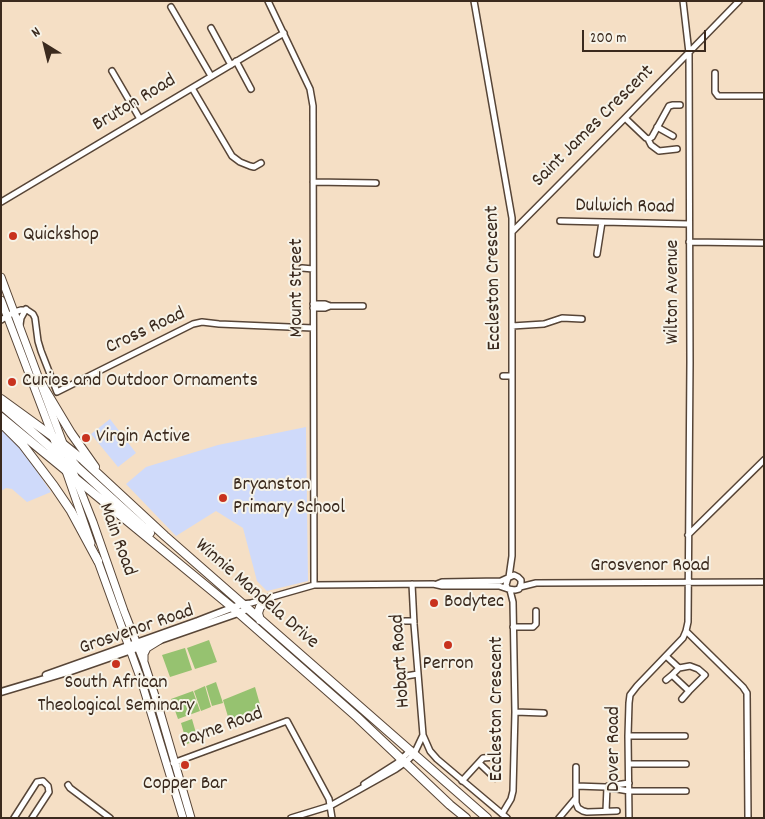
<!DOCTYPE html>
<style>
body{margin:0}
#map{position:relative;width:765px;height:819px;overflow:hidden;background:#f5dfc5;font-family:Dekko,sans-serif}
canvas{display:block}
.frame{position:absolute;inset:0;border:2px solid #3b2a1e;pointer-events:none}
.north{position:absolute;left:20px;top:20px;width:50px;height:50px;-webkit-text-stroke:4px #f7f3e8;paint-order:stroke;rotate:324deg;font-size:14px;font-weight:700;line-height:20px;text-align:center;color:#3b2a1e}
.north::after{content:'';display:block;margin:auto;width:18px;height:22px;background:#3b2a1e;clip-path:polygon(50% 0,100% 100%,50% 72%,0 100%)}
.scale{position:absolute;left:582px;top:30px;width:124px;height:22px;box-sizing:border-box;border:2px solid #3b2a1e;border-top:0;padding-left:6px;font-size:15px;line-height:18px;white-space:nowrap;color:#3b2a1e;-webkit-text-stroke:4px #f7f3e8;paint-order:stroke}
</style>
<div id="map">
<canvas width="765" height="819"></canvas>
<div class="frame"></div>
<div class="north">N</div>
<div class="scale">200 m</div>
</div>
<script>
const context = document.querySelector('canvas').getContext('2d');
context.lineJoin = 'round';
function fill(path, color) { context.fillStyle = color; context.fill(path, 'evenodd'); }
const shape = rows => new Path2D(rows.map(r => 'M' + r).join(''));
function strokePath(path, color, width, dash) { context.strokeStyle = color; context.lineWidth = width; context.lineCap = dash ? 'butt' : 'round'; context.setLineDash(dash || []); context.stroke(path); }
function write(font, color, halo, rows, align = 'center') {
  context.font = font + ' Dekko,sans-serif'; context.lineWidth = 4; context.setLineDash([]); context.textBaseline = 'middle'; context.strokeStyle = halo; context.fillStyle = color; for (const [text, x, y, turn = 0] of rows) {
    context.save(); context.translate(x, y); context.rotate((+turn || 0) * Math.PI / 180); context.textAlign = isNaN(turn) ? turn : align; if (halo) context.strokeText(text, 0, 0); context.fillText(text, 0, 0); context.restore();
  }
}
const built = shape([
 [110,419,136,453,118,467,91,434],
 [306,427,308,581,267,591,257,581,243,528,216,511,176,536,126,484,146,467,218,445],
 [1,429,23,451,51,492,27,502,12,489,6,488,1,491]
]);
const green = shape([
 [209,640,217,662,195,669,187,648],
 [185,648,192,670,170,677,162,655],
 [216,682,223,703,212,706,206,686],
 [205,686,211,707,201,711,194,691],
 [255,687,261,708,229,720,223,700],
 [193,691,200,711,178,719,171,699],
 [192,719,198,740,187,744,181,723]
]);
const minor = shape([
 [268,1,310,89,313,106,314,585],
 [474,1,512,218,512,556,509,577],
 [171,7,211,76],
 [211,28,231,65],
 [236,61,251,89],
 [112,71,140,119],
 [715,73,715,92,718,96,764,96],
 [192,88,232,156,240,162,250,166,254,167,261,163],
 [625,118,646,138,649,139,652,137,669,106,673,105,680,105],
 [657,127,673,136],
 [648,139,651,145,659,151,677,149],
 [313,182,376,183],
 [1,202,284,33],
 [560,221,689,224],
 [513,231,625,118,739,1],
 [689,242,764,243],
 [597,254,602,222],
 [302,268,313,269],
 [313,304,325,304,330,306,363,306],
 [313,308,325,308,330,306],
 [1,320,14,312,21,310,27,310,33,314,35,318,38,341,41,351,57,392,193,324,202,322,219,324,313,328],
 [20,325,21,318,26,309],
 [512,326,544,324,562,318,582,319],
 [503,376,512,376],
 [688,535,764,460],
 [412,584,414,624,423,735,430,751,437,759,507,818],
 [437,584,442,582,501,581,512,576,514,575,518,577,521,580,521,584,519,589,515,590,508,589,506,585,508,578],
 [520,587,536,583,764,582],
 [242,604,251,603,314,585,433,584,442,586,499,586,508,589],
 [405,621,414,621],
 [513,627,533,627,536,624,536,611],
 [686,631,743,687,747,693,748,818],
 [666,656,679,668,690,666,698,669,705,675,689,691,672,675,679,668],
 [406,676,418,674],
 [666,680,672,675],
 [682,699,689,691],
 [515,712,544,713],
 [628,736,685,736],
 [173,763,287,721,329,799,332,818],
 [479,763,495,778],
 [629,764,686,764],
 [576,767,576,803,578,808,583,811,587,812,617,811],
 [462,781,483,758,497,757],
 [364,784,397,763,411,750],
 [68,785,70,788,110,818],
 [576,786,605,787,629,791,686,791],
 [608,786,629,783],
 [606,811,607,787],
 [502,814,511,799,513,791,515,712,513,602,510,590],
 [14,818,37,782,43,781,48,786,49,792,32,818],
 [291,818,330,806,396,769,406,762,414,754,423,735],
 [559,818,575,799],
 [629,818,628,736,629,703,630,695,637,686,683,638,686,631,688,622,690,362,689,53,683,1]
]);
const tertiary = shape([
 [46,675,198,621,242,604],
 [1,692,71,671,238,613,247,609]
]);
const secondary = shape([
 [1,277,64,446],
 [1,300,61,458],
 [68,459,93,522,124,611,144,662,158,705,191,818],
 [65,468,91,543],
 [96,556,141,680,183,818],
 [144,660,144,654,147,648,160,640]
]);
const primary = shape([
 [41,383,71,433,95,467],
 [1,399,63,444,83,460,165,536,487,818],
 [1,405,50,447,68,469],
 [1,417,233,608,357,717,450,805,466,818],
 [1,423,23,445,54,486,71,511,98,561],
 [58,444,77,467,150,533],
 [260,620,258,613,260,607,270,598]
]);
const markers = [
 [13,236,5,"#c8321e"],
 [12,382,5,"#c8321e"],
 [86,438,5,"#c8321e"],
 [223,498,5,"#c8321e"],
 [434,603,5,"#c8321e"],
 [448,645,5,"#c8321e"],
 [116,664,5,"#c8321e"],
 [185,765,5,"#c8321e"]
];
const streetNames = [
 ["Bruton Road",135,104,-31],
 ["Saint James Crescent",594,127,-45],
 ["Dulwich Road",625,208,1],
 ["Eccleston Crescent",495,278,-91],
 ["Mount Street",298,288,-90],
 ["Wilton Avenue",674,292,-90],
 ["Cross Road",146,332,-25],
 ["Main Road",116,540,70],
 ["Grosvenor Road",650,567],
 ["Winnie Mandela Drive",256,595,41],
 ["Grosvenor Road",137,631,-19],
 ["Hobart Road",402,661,-94],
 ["Eccleston Crescent",498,709,-90],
 ["Payne Road",222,729,-20],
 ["Dover Road",615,749,-90]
];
const poiNames = [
 ["Quickshop",23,236],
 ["Curios and Outdoor Ornaments",22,382],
 ["Virgin Active",96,438],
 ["Bryanston",233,486],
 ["Primary School",233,509],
 ["Bodytec",444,603],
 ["Perron",448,665,"center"],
 ["South African",116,684,"center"],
 ["Theological Seminary",116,707,"center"],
 ["Copper Bar",185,785,"center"]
];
fill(built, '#cfdafa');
fill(green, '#96c270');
strokePath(minor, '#574537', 8);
strokePath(tertiary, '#574537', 9);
strokePath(secondary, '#574537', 9);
strokePath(primary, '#574537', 10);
strokePath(minor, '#fff', 5);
strokePath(tertiary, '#fff', 6);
strokePath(secondary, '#fff', 7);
strokePath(primary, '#fff', 8);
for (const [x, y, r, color] of markers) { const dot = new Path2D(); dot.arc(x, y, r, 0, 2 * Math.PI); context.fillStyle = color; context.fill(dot); strokePath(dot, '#f7f3e8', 2); }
write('20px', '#3b2a1e', '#f7f3e8', streetNames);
write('20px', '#3b2a1e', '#f7f3e8', poiNames, 'left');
</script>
